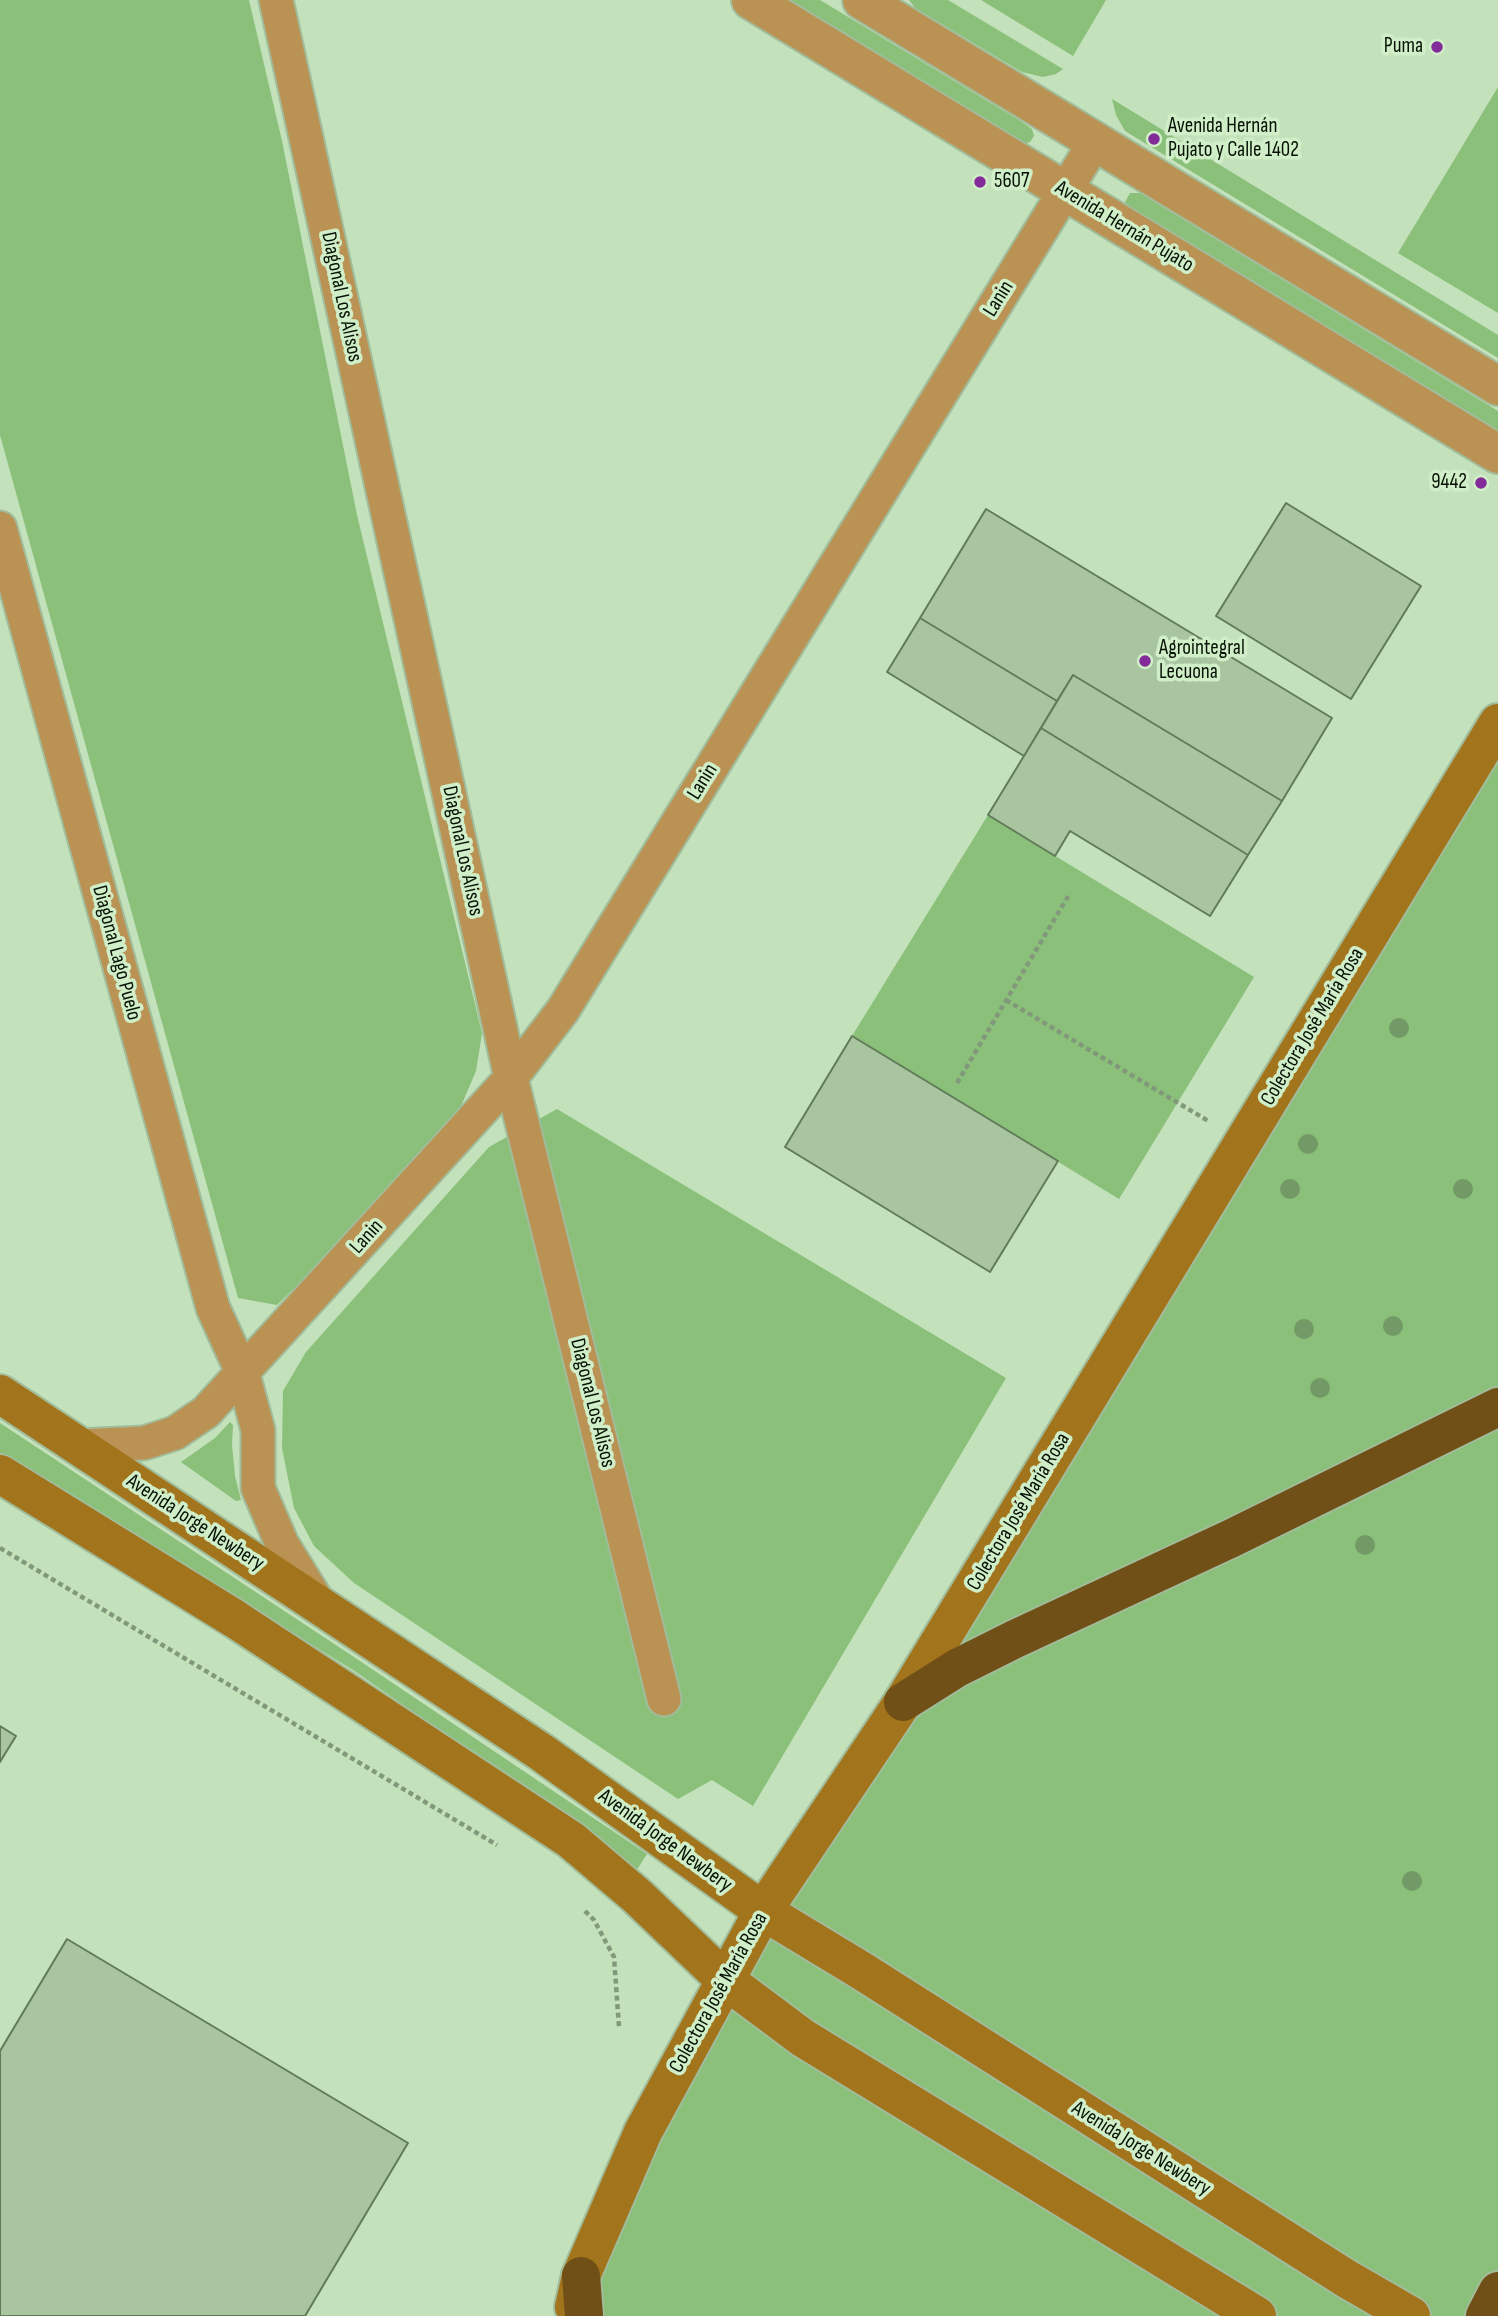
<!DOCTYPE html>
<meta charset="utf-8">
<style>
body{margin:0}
canvas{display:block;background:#c3e1bb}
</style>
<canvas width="1498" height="2316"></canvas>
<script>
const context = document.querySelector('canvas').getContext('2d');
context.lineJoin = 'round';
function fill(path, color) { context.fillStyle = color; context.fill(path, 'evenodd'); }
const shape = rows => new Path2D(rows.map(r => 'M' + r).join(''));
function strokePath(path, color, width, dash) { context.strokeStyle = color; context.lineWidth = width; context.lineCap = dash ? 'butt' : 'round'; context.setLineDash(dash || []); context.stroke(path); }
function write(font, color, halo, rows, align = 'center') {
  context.font = font + ' "Sofia Sans Condensed",sans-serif'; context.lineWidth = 7; context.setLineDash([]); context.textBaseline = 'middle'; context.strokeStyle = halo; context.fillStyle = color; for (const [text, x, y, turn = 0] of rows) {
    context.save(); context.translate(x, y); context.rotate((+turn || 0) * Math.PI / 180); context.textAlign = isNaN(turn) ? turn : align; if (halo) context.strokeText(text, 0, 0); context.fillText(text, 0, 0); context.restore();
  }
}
const green = shape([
 [0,0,249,0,282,141,357,515,482,1033,476,1071,461,1106,318,1265,277,1305,238,1298,0,435],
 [782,0,820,0,1019,120,1032,129,1034,136,1030,142,1022,145],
 [909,0,948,0,1063,69,1056,74,1043,77,1022,72,915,8],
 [981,0,1106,0,1073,56],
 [1498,87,1498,313,1398,253],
 [1112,99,1498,335,1498,358,1125,131,1116,115],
 [1130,193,1140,193,1498,411,1498,433,1129,210,1125,202],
 [1498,723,1498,2316,572,2316,643,2132],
 [988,815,1254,977,1119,1199,852,1036],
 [557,1109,1006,1378,753,1806,712,1780,678,1799,354,1583,314,1546,294,1508,282,1448,283,1391,306,1352,489,1147],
 [230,1422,233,1425,232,1445,235,1476,241,1500,236,1501,181,1462,215,1438],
 [0,1423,357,1659,647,1854,634,1874,584,1830,353,1670,0,1453]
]);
const building = shape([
 [1286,503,1421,586,1351,699,1216,616,1286,503],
 [986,509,1332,718,1282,801,1073,675,1057,701,920,618,986,509],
 [920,618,1057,701,1024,756,887,672,920,618],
 [1073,675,1282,801,1248,855,1041,728,1073,675],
 [1041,728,1248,855,1210,916,1070,831,1055,856,988,815,1041,728],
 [852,1036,1058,1161,990,1272,785,1147,852,1036],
 [0,1726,16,1736,0,1762,0,1726],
 [67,1939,408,2143,305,2316,0,2316,0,2051,67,1939]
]);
const path = shape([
 [1006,1000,1210,1122],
 [957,1083,1070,893],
 [0,1548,497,1845],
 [585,1911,594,1920,614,1957,619,2027]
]);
const minor = shape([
 [276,0,511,1078,664,1699],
 [0,528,213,1308,243,1374,258,1430,258,1488,282,1544,319,1604],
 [79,1446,144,1443,175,1433,206,1412,511,1078,563,1010,1095,142]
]);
const tertiary = shape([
 [751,0,1498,454],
 [862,0,1498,386]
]);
const secondary = shape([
 [0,1394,541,1752,763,1911,862,1971,1347,2279,1411,2316],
 [0,1474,235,1619,571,1840,637,1896,724,1979,803,2038,1257,2316],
 [574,2307,581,2276,643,2132,763,1911,903,1702,1498,723]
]);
const motorway = shape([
 [903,1702,957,1668,1015,1639,1232,1538,1498,1407],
 [581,2276,584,2316],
 [1485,2316,1498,2291]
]);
const trees = [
 [1399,1028],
 [1308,1144],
 [1290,1189],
 [1463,1189],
 [1393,1326],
 [1304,1329],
 [1320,1388],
 [1365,1545],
 [1412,1881]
];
const markers = [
 [1437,47,7,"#822b99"],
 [1154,139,7,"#822b99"],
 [980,182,7,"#822b99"],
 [1481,483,7,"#822b99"],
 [1145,661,7,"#822b99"]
];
const poiNames = [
 ["Puma",1423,47,"right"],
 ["Avenida Hernán",1168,127],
 ["Pujato y Calle 1402",1168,151],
 ["5607",994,182],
 ["9442",1467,483,"right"],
 ["Agrointegral",1159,649],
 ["Lecuona",1159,673]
];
const streetNames = [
 ["Avenida Hernán Pujato",1124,227,31],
 ["Diagonal Los Alisos",341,297,78],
 ["Lanin",999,299,-58],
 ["Lanin",703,782,-58],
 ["Diagonal Los Alisos",462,851,78],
 ["Diagonal Lago Puelo",116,953,75],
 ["Colectora José María Rosa",1313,1027,-59],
 ["Lanin",367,1237,-48],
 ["Diagonal Los Alisos",592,1403,76],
 ["Colectora José María Rosa",1019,1512,-59],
 ["Avenida Jorge Newbery",195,1523,33],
 ["Avenida Jorge Newbery",665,1841,36],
 ["Colectora José María Rosa",719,1993,-61],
 ["Avenida Jorge Newbery",1141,2149,32]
];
fill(green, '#8ac079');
fill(building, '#a8c5a0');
strokePath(building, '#617b59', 2);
strokePath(minor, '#a1bc9a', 37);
strokePath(tertiary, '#a1bc9a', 42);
strokePath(secondary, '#a1bc9a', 42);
strokePath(motorway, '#a1bc9a', 42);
strokePath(path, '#81987b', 4.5, [5, 3.5]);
strokePath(minor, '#ba9354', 33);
strokePath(tertiary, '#ba9354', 38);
strokePath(secondary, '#a2741b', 38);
strokePath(motorway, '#705016', 38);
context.fillStyle = '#739a66';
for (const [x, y] of trees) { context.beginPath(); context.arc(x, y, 10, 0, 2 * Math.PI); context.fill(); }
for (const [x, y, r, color] of markers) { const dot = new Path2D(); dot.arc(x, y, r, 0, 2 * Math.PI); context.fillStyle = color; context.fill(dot); strokePath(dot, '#d0eec8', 2.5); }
write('21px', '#071105', '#d0eec8', poiNames, 'left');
write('21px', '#071105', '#d0eec8', streetNames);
</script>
